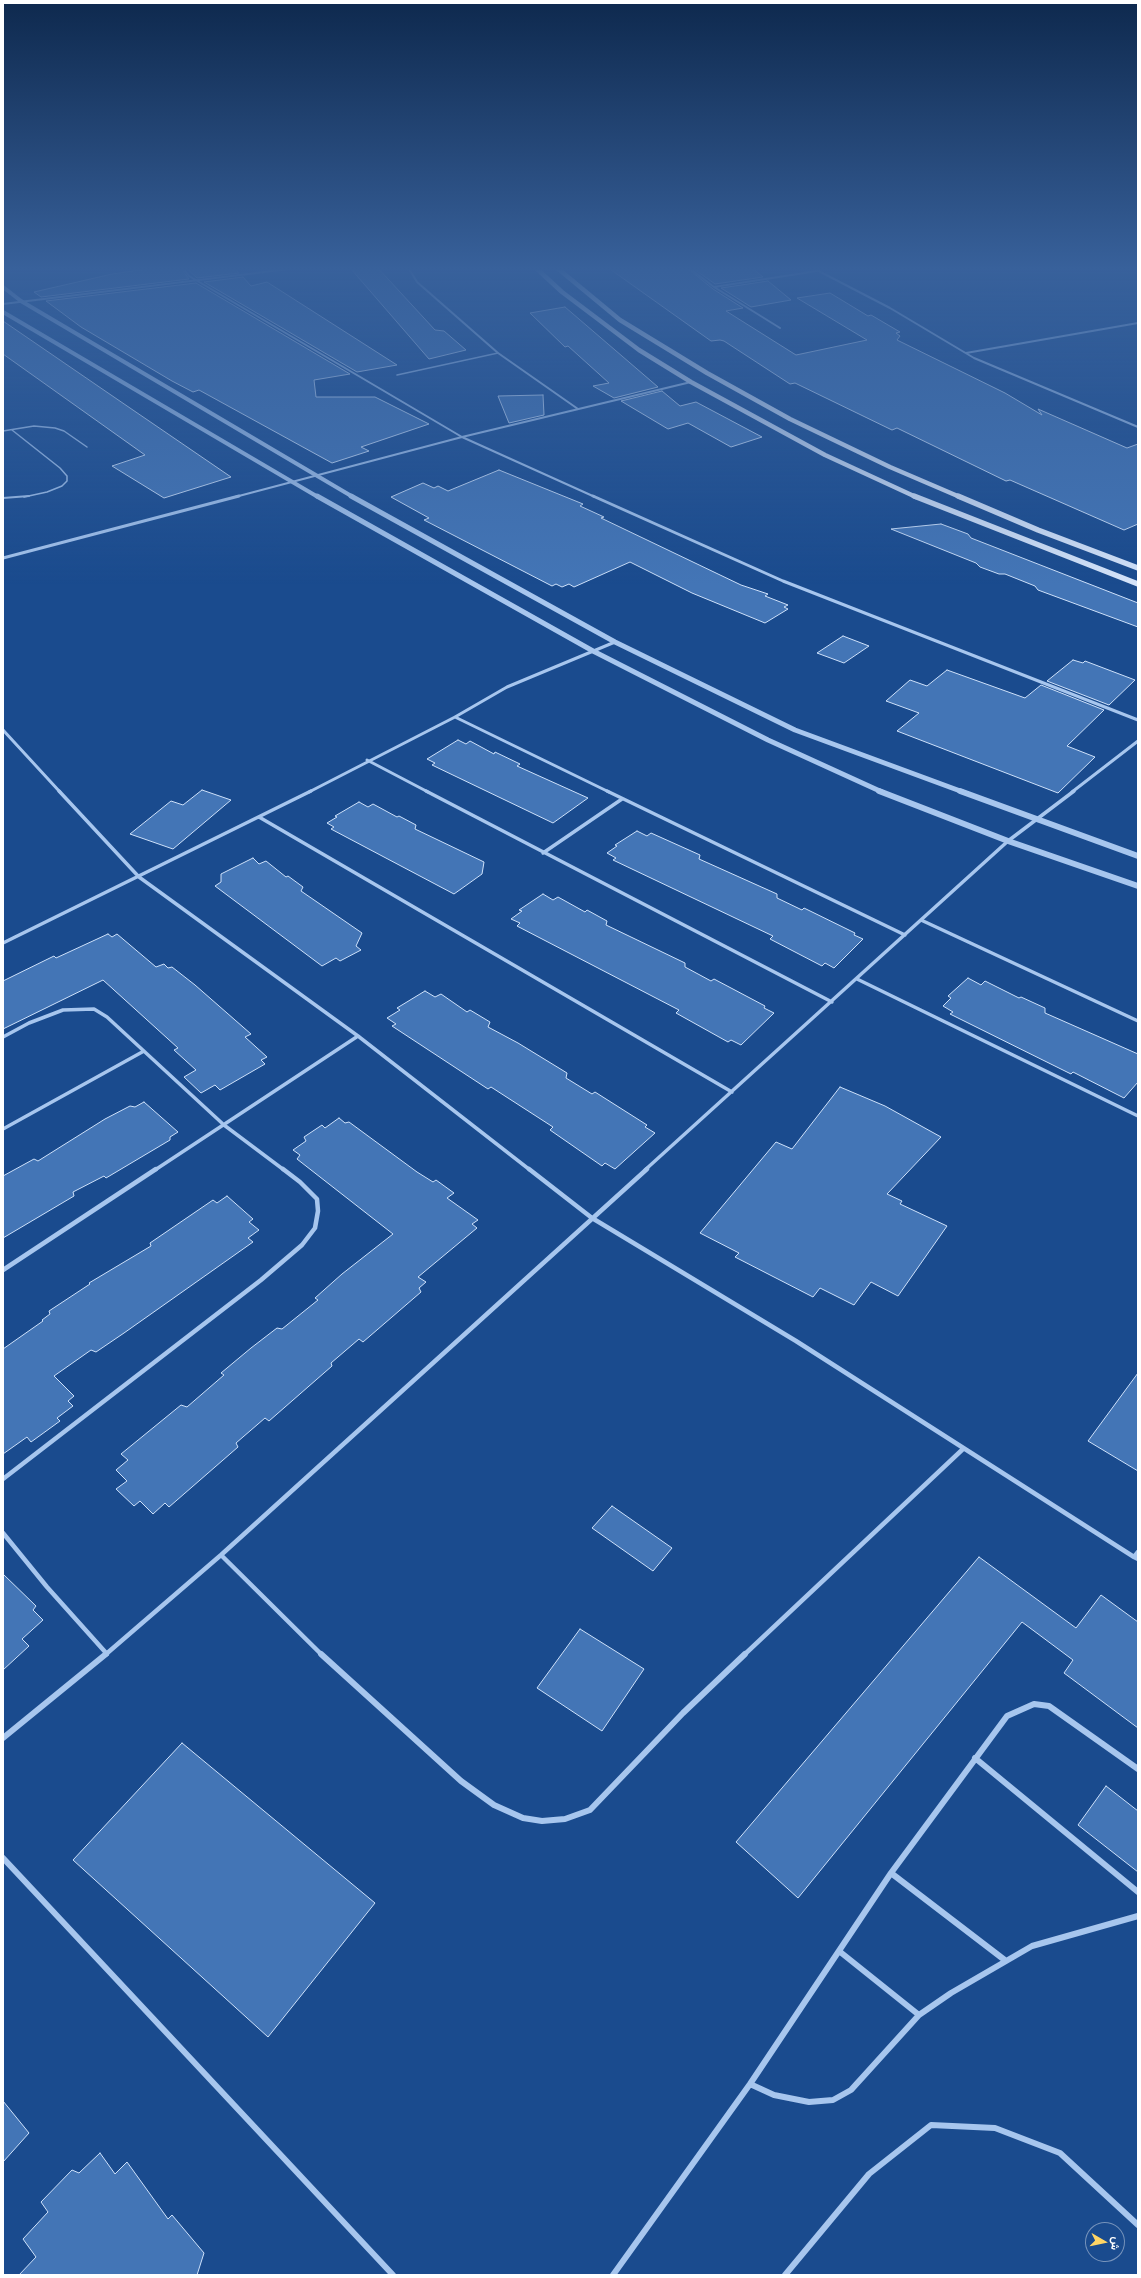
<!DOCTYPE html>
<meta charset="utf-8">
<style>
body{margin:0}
#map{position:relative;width:1141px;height:2278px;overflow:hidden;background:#1a4b8e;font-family:Ubuntu,Vazirmatn,sans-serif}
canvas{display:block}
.frame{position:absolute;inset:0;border:4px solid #fff;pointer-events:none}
.north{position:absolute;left:1085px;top:2222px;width:40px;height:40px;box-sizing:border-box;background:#1a4b8e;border:1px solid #7693bb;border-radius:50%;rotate:99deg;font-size:11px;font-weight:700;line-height:16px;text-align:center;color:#fff}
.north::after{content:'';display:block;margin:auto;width:14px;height:18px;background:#ffd565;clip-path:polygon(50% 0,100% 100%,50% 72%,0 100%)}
</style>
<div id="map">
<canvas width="1141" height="2278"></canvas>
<div class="frame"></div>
<div class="north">ش</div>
</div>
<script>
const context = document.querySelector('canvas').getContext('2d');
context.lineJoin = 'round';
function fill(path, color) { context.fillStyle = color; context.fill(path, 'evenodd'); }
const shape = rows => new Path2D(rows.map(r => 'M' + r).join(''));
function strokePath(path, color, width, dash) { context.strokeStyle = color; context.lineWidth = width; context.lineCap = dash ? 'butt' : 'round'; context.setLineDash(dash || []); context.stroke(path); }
const building = shape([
 [161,267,180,267,189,279,41,297,34,292,112,274,161,267],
 [185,267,233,267,239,273,197,278,185,267],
 [377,267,435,330,444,331,466,350,429,359,351,269,377,267],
 [607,267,686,267,713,289,743,308,726,311,796,355,867,340,797,298,830,293,868,316,871,315,900,332,896,333,900,336,897,340,1005,393,1042,415,1038,409,1127,448,1138,444,1138,524,1124,530,1010,480,1006,481,897,428,892,430,795,383,790,384,724,341,720,340,711,341,607,267],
 [691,267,751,267,763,277,715,284,691,267],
 [243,277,251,286,267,282,397,365,357,372,204,282,243,277],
 [768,281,791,300,751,307,721,288,768,281],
 [196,283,350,374,314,380,316,397,375,397,429,424,361,447,369,451,332,463,199,390,193,392,172,381,81,327,46,301,196,283],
 [565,307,658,387,614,398,593,386,609,383,568,346,565,347,530,313,565,307],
 [3,321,130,408,231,477,164,498,112,466,145,455,3,354,3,321],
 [662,391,680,406,696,402,762,437,731,447,688,423,668,429,621,401,662,391],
 [543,395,544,415,509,423,498,396,543,395],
 [499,470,583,504,580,506,604,517,601,518,741,585,768,594,765,596,788,605,784,607,788,609,765,623,692,593,630,562,574,587,569,584,562,587,556,584,552,586,424,520,429,518,391,497,423,483,434,488,438,486,448,491,499,470],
 [941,524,968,534,971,538,1138,603,1138,627,1038,590,1035,586,1005,574,999,574,980,567,976,563,891,529,941,524],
 [843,636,869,646,844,663,817,653,843,636],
 [1073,660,1083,663,1085,661,1135,680,1109,705,1047,681,1073,660],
 [947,670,1025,698,1041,685,1104,710,1067,746,1095,757,1058,793,897,731,919,713,886,701,910,680,927,686,947,670],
 [458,740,466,744,470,741,494,754,495,752,520,764,517,766,588,798,553,823,432,765,435,763,427,759,458,740],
 [202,790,231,800,173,849,130,834,171,801,183,805,202,790],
 [359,802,368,807,373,804,397,817,399,816,416,825,415,829,484,862,482,874,454,894,331,829,334,827,327,823,337,817,335,816,359,802],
 [637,831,647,836,651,833,700,855,699,859,777,894,777,898,802,910,804,908,855,933,854,935,863,939,834,968,825,963,822,966,770,939,773,936,613,860,616,858,607,853,617,846,615,845,637,831],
 [253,858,259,864,266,861,286,877,288,876,303,887,301,891,362,933,356,946,361,950,340,961,336,958,322,966,215,886,221,882,221,874,253,858],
 [543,894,553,900,558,897,585,912,587,910,607,921,606,925,685,963,685,967,711,981,714,979,765,1006,764,1008,774,1013,741,1045,731,1040,728,1042,676,1013,679,1010,517,926,520,923,511,919,522,911,519,910,543,894],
 [108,934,112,937,117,934,156,967,164,964,168,968,172,967,195,985,251,1034,245,1037,267,1057,261,1060,265,1064,220,1090,215,1085,201,1093,184,1077,196,1070,174,1050,178,1048,103,980,3,1029,3,981,54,956,56,958,108,934],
 [968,978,981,985,985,981,1019,998,1021,997,1045,1008,1045,1013,1138,1054,1138,1082,1124,1098,1073,1072,1071,1074,950,1014,953,1012,943,1006,951,998,948,996,968,978],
 [425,991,435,997,441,994,467,1012,470,1010,490,1022,488,1027,518,1043,567,1073,566,1078,592,1094,595,1092,647,1125,645,1127,655,1133,615,1169,605,1163,602,1166,550,1130,553,1127,491,1087,488,1089,392,1026,396,1024,387,1018,400,1010,397,1008,425,991],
 [840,1087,885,1106,941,1137,887,1194,902,1201,900,1204,947,1226,898,1296,871,1282,854,1305,820,1288,813,1297,735,1257,739,1253,700,1233,776,1142,792,1149,840,1087],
 [144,1102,178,1132,170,1137,170,1140,106,1178,104,1176,73,1192,74,1196,3,1238,3,1176,34,1159,38,1161,105,1119,130,1106,135,1107,144,1102],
 [339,1118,345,1123,349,1122,417,1172,433,1182,436,1180,454,1193,447,1198,478,1220,472,1224,477,1228,418,1277,426,1282,419,1288,421,1292,363,1342,359,1339,331,1363,332,1366,269,1421,265,1418,236,1443,238,1447,169,1507,165,1503,153,1514,140,1501,134,1506,116,1489,127,1481,116,1470,128,1460,121,1454,181,1405,187,1407,224,1375,221,1373,251,1348,277,1328,282,1329,318,1300,315,1298,342,1274,393,1234,297,1159,300,1155,293,1150,306,1141,304,1137,322,1125,325,1128,339,1118],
 [227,1196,253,1219,249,1222,259,1230,248,1238,253,1242,124,1333,96,1352,91,1350,54,1376,74,1396,68,1401,73,1406,57,1418,60,1421,31,1442,27,1437,3,1454,3,1349,43,1321,42,1320,50,1314,49,1311,90,1284,89,1283,151,1246,150,1243,213,1200,217,1203,227,1196],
 [1138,1373,1138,1471,1088,1441,1138,1373],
 [612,1506,672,1548,653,1571,592,1528,612,1506],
 [979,1557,1076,1628,1101,1595,1138,1622,1138,1728,1064,1673,1073,1660,1022,1622,798,1898,736,1842,979,1557],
 [3,1574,36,1606,33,1610,43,1620,22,1639,29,1646,3,1670,3,1574],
 [580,1629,644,1669,602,1731,537,1688,580,1629],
 [182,1743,375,1903,268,2037,73,1860,182,1743],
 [1106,1786,1138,1811,1138,1872,1078,1825,1106,1786],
 [3,2101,29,2133,3,2162,3,2101],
 [100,2153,115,2174,127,2162,168,2219,172,2215,204,2253,197,2275,19,2275,36,2257,23,2239,48,2212,41,2202,72,2170,79,2173,100,2153]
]);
const serviceFar1 = shape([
 [397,375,498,353],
 [12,430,60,468,67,476,67,481,62,486,47,492,24,497],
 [3,431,34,426,55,428,64,431,87,447]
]);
const service = shape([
 [3,498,29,496]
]);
const minorFar4 = shape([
 [182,267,189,276,462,437,595,497],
 [408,267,417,282,498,353,578,409],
 [688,267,714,287,780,328],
 [811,267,890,308,974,358,1138,427],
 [714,287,817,271],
 [3,304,305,267],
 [966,353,1138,323],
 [235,497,462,437,691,382]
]);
const minorFar3 = shape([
 [593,496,783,581,1138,720],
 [3,558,239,496],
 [455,717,609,792],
 [3,730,60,792],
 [367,760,428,792],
 [309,792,455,717,507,687,615,642],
 [1072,792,1138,741]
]);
const minorFar2 = shape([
 [59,791,139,877,358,1036,530,1170],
 [426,791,832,1002],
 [607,791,905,935],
 [259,817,732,1092],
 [543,853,622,799],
 [921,920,1138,1021],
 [3,943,311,791],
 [857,979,1138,1116],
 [3,1037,29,1023,63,1010,94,1009,107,1017,224,1125,284,1170],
 [3,1129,144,1051],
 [155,1170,358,1036],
 [645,1170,1008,841,1074,791]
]);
const minorFar1 = shape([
 [529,1169,592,1218,796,1341,1134,1557],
 [3,1270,156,1169],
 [3,1479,261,1280,302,1245,315,1228,318,1211,317,1199,300,1182,283,1169],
 [3,1533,47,1587,107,1654],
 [1138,1552,1134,1557,1138,1559],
 [221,1555,322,1655],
 [105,1655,221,1555,647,1169],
 [744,1655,963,1449]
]);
const minor = shape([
 [321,1654,461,1781,494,1805,523,1818,542,1821,565,1819,590,1810,683,1713,745,1654],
 [3,1738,106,1654],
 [975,1758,1138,1892],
 [3,1858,393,2275],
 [891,1873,1006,1961],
 [839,1951,919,2015],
 [750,2084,774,2095,809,2102,833,2100,851,2090,919,2015,951,1993,1032,1946,1138,1916],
 [613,2275,750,2084,891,1873,1007,1716,1034,1704,1049,1706,1138,1769],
 [785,2275,869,2174,931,2125,995,2128,1060,2153,1138,2225]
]);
const tertiaryFar2 = shape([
 [3,287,21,301,353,497],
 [3,312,318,497]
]);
const tertiaryFar1 = shape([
 [317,496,593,651,768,740,882,792],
 [351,496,615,642,795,730,963,792]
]);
const tertiary = shape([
 [879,791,1008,841,1138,886],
 [960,791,1138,856]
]);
const secondaryFar1 = shape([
 [535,267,562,292,639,350,691,382,825,455,916,497],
 [556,267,620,320,707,373,790,419,890,467,960,497]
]);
const secondary = shape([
 [914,496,1138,584],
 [958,496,1038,530,1138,568]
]);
fill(building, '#4375b6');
strokePath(building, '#cee1fa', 1);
strokePath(serviceFar1, '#a7c6ee', 1.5);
strokePath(service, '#a7c6ee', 2);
strokePath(minorFar4, '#a7c6ee', 2);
strokePath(minorFar3, '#a7c6ee', 3);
strokePath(minorFar2, '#a7c6ee', 3.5);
strokePath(minorFar1, '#a7c6ee', 4.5);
strokePath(minor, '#a7c6ee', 6);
strokePath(tertiaryFar2, '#a7c6ee', 4);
strokePath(tertiaryFar1, '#a7c6ee', 5);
strokePath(tertiary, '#a7c6ee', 6);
strokePath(secondaryFar1, '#d5e4fa', 4.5);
strokePath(secondary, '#d5e4fa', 5.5);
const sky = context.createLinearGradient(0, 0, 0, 585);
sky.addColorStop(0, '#0e294e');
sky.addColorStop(0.46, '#38619b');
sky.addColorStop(1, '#38619b00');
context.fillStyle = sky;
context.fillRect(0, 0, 1141, 585);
</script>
